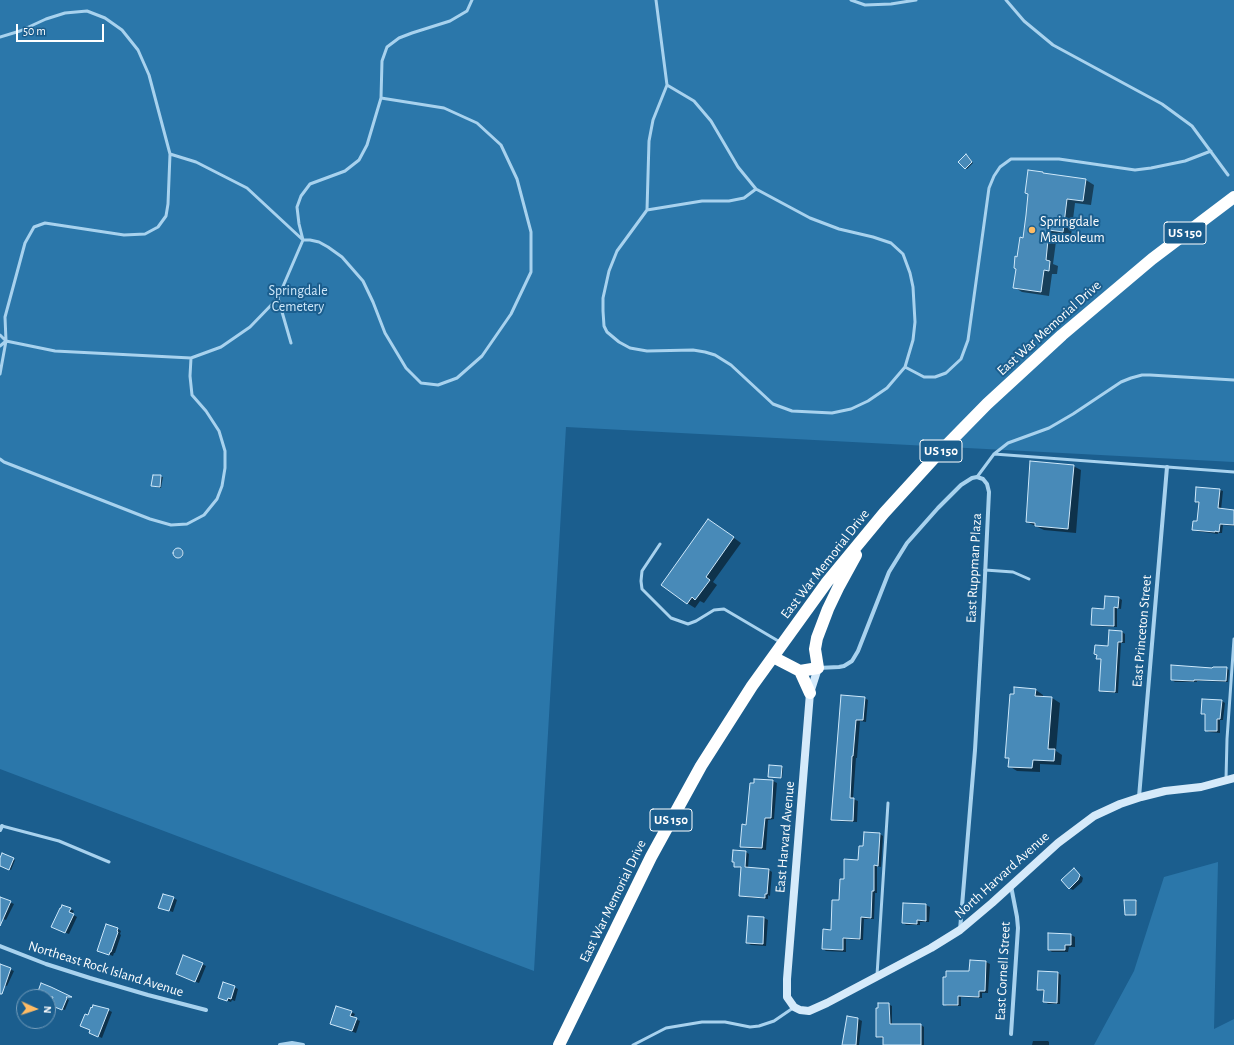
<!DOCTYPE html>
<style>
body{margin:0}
#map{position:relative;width:1234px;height:1045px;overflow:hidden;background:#1b5e8e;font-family:"Alegreya Sans",sans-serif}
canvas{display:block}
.north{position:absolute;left:16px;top:989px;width:40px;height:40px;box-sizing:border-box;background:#1b5e8e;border:1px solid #769ebb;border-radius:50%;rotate:93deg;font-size:11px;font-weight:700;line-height:16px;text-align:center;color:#fff}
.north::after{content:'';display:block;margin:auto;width:14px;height:18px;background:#ffbc65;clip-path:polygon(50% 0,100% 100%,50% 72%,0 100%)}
.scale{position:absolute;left:16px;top:24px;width:88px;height:18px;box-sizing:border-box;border:2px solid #fff;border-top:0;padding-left:5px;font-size:12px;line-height:14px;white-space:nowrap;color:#fff;-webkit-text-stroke:3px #1b5e8e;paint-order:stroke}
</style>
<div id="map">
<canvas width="1234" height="1045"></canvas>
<div class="north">N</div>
<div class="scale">50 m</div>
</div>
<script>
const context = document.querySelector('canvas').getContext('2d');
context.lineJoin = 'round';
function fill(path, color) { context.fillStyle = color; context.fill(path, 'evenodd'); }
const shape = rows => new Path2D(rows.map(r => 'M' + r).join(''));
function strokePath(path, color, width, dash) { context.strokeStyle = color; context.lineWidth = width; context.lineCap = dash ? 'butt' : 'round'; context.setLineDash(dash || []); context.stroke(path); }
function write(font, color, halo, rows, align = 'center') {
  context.font = font + ' "Alegreya Sans",sans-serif'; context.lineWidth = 4; context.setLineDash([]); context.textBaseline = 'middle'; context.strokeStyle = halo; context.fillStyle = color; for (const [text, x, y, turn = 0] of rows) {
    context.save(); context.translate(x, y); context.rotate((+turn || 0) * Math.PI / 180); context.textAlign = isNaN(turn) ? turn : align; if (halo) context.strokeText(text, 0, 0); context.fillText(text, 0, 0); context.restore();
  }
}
const green = shape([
 [0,0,1234,0,1234,462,566,427,534,971,0,769],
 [1218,862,1214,1029,1234,1019,1234,1045,1094,1045,1134,971,1164,877]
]);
const shadow = shape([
 [968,156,973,163,967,169,965,168],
 [1043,172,1047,175,1086,180,1094,185,1091,205,1075,203,1071,236,1057,234,1053,264,1058,266,1057,274,1052,274,1049,296,1022,292,1014,287,1018,258],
 [1073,466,1081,470,1076,533,1044,530,1027,522],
 [154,476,163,477,161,488,152,486],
 [1220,490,1223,491,1221,510,1234,511,1234,526,1223,525,1222,533,1218,533,1218,534,1196,531,1193,529,1198,522,1200,504,1196,502],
 [709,520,741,543,713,582,717,585,704,603,700,601,695,608,687,603],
 '174.5 553a4.5 4.5 0 1 1 9 0a4.5 4.5 0 1 1-9 0Z',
 [1119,598,1122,600,1121,609,1117,608,1117,627,1095,626,1092,624,1105,610],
 [1122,632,1125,634,1125,643,1121,643,1118,693,1103,692,1100,690,1102,660,1097,658,1098,655,1095,654,1109,647],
 [1226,668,1229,670,1228,682,1202,681,1197,681,1197,682,1175,682,1172,680,1213,669],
 [1036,690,1043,695,1043,697,1052,698,1060,703,1056,751,1062,755,1061,765,1040,764,1040,772,1017,771,1009,766,1010,759,1006,757],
 [842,696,864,698,868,700,866,722,860,721,857,758,856,758,853,799,858,801,857,822,836,821,832,819],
 [1222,701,1225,703,1223,720,1220,720,1220,733,1209,732,1206,730,1205,715,1202,714],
 [781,767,783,768,782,778,769,777],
 [755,780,773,781,777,783,774,819,768,820,766,850,744,848,741,846,747,826],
 [880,834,883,836,881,867,877,866,877,893,875,893,874,919,864,919,863,940,846,939,846,952,826,951,823,949,832,931,840,901,844,880,859,861,864,847],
 [746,852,749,854,748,868,769,870,772,872,770,896,768,895,768,899,744,897,740,895,742,868,735,866],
 [3,854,15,860,11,870,0,865,0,860],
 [1074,870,1083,878,1082,882,1073,890,1069,888],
 [0,898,14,904,6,920,0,918],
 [173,898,177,900,173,912,163,909],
 [1135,901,1137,902,1137,915,1126,915],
 [904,904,926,905,930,907,929,922,920,922,920,925,906,925,903,922],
 [70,909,74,911,72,914,77,917,69,934,56,929],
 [749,917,764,918,768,920,766,946,751,945,747,943],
 [118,929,121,931,120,934,121,935,115,953,114,953,113,956,102,952],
 [1071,935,1075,937,1075,947,1069,947,1068,952,1052,952,1049,950],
 [971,961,986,962,990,964,988,993,982,993,982,998,961,997,961,1006,947,1006,944,1004,970,972],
 [202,964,206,966,199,983,180,976],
 [0,965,14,971,7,986,0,984],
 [1058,973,1061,975,1060,1004,1048,1004,1044,1001,1045,992,1038,989],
 [224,983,238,989,235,1001,232,1000,231,1002,219,998],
 [38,997,68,997,67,999,69,1000,65,1010,54,1006,52,1003,48,1001,48,997],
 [888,1004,892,1006,892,1025,921,1025,924,1027,924,1045,884,1045,884,1039,877,1037],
 [108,1010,112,1012,102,1038,93,1034,91,1030,81,1026,89,1016],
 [351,1012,355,1014,353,1018,360,1021,356,1033,331,1024],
 [858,1019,862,1021,859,1045,844,1045],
 [1033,1041,1048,1041,1049,1042,1049,1045,1032,1045]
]);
const building = shape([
 [966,154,972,162,965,169,958,162,966,154],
 [1028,170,1043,172,1043,173,1086,179,1083,201,1067,199,1063,232,1049,230,1046,260,1050,261,1049,271,1044,270,1041,292,1013,288,1016,269,1014,268,1015,256,1017,257,1020,237,1023,238,1026,215,1028,194,1025,193,1028,170],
 [1030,461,1074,465,1068,529,1035,526,1035,523,1026,522,1030,461],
 [153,475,161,475,160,487,151,486,153,475],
 [1196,487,1220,489,1218,508,1234,510,1234,525,1220,524,1219,532,1215,531,1215,532,1192,530,1193,521,1197,521,1199,502,1195,502,1196,487],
 [708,519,734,537,706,577,710,580,695,600,692,597,687,604,661,585,708,519],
 '173 553a5 5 0 1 1 10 0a5 5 0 1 1-10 0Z',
 [1105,596,1119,597,1118,608,1114,607,1114,626,1091,625,1092,608,1104,609,1105,596],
 [1109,630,1122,631,1122,642,1118,642,1115,692,1099,691,1101,659,1096,659,1097,655,1094,654,1095,645,1108,646,1109,630],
 [1171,665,1212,668,1213,667,1227,667,1226,681,1199,680,1194,680,1194,681,1171,680,1171,665],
 [1014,687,1036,689,1035,696,1052,697,1048,749,1055,749,1054,761,1033,760,1032,768,1008,767,1009,758,1005,758,1010,694,1014,694,1014,687],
 [841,695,865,697,863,720,856,720,853,756,852,756,850,798,854,798,853,821,831,820,841,695],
 [1202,699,1222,700,1220,719,1217,719,1217,731,1205,731,1205,714,1201,714,1202,699],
 [769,765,782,766,781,778,768,777,769,765],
 [754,779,773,780,771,818,765,818,762,848,740,847,742,824,746,825,750,783,754,783,754,779],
 [864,832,880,833,878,866,874,865,874,891,872,891,871,918,861,917,860,939,843,938,843,950,822,949,823,929,831,930,832,900,839,900,840,879,844,879,844,859,858,860,859,846,863,846,864,832],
 [733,850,746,851,745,867,769,869,767,894,765,894,765,898,739,896,741,867,734,867,734,862,732,862,733,850],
 [2,853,14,858,9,870,0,866,0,858,2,853],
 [1074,868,1080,875,1078,880,1069,889,1061,880,1074,868],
 [163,894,174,897,169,911,158,908,163,894],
 [0,897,11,901,0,926,0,897],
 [1124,900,1136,900,1136,915,1125,915,1124,900],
 [903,903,926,904,926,921,917,920,917,924,902,923,903,903],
 [62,905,71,908,69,912,74,914,65,933,51,927,60,908,61,908,62,905],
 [748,916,764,917,763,944,746,943,748,916],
 [106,924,118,928,117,931,118,932,111,952,110,952,109,955,97,951,106,924],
 [1048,933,1071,934,1071,945,1065,945,1065,950,1048,950,1048,933],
 [183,955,203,963,195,982,176,974,183,955],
 [970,960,986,961,985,991,979,991,979,997,958,996,958,1005,943,1005,943,977,946,977,946,971,969,971,970,960],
 [0,964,11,968,2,994,0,994,0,964],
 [1038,971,1058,972,1057,1003,1043,1002,1044,990,1037,990,1038,971],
 [223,982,235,986,231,999,228,998,227,1001,218,998,223,982],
 [41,983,51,987,72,997,66,997,67,998,62,1010,50,1005,53,997,36,997,41,983],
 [878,1003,889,1003,890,1024,921,1024,921,1045,883,1045,883,1037,876,1037,876,1008,878,1008,878,1003],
 [93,1005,109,1009,98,1037,89,1033,90,1030,80,1026,85,1014,88,1015,91,1007,92,1008,93,1005],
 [336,1006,352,1011,350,1016,357,1018,352,1031,330,1024,336,1006],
 [847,1016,858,1018,856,1045,842,1045,847,1016]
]);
const lane = shape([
 [656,0,667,85,653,120,649,141,647,210,617,251,609,271,603,298,603,311,604,326,607,332,619,342,630,348,647,351,693,350,705,352,715,355,731,365,773,404,792,411,832,413,851,409,868,401,887,388,905,367,913,340,915,322,913,287,910,273,903,254,891,243,873,237,839,229,810,218,756,189,738,167,711,121,694,101,667,85],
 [851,0,865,5,891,4,916,0],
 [1006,0,1024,21,1053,45,1162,104,1192,126,1228,175],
 [0,37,20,31,46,19,65,13,87,11,105,18,122,30,138,50,149,75,170,154,168,204,166,216,158,227,145,234,124,235,45,223,34,227,25,243,5,317,6,341,0,374],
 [170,154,196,162,247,188,303,240,310,240,319,242,328,247,342,257,363,281,373,302,385,333,406,368,421,383,438,385,457,378,482,356,511,314,531,272,531,232,517,179,501,145,477,123,444,108,381,98],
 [647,210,702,201,729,201,744,198,756,189],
 [278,298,291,343],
 [0,335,6,341,55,351,191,358,221,347,250,327,278,298,303,240,299,224,297,207,301,196,310,184,345,171,359,160,367,145,381,98,382,61,387,47,399,38,412,33,450,21,467,11,472,0],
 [0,346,6,341],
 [905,367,924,377,935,377,946,373,961,359,968,340,989,188,994,176,1000,167,1011,159,1059,159,1135,170,1151,168,1185,161,1211,151],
 [994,454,1234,472],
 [0,459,4,462,150,519,171,525,187,524,204,515,217,499,222,486,225,468,225,451,219,431,206,411,192,395,190,376,191,358],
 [977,477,994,454,1008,443,1049,428,1073,414,1121,382,1131,378,1142,375,1150,375,1234,380],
 [660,544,642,571,641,581,642,589,671,618,688,624,696,621,714,610,724,609,780,642],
 [985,570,1013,572,1029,579],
 [1226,779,1227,739,1234,639],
 [2,826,59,841,109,862],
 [877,975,888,803],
 [633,1045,666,1028,702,1022,725,1022,750,1027,759,1026,774,1021,793,1008]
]);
const street = shape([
 [818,668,839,667,844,666,852,661,858,651,889,572,907,543,938,508,961,485,972,478,977,477,983,479,987,484,989,492,984,597,975,750,960,930],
 [1139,797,1167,467],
 [0,830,2,826],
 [0,946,46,964,90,978,148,995,206,1010],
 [1011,1034,1018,928,1017,917,1011,886],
 [280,1045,292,1043,303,1045]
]);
const secondary = shape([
 [818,668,810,693,787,979,787,997,794,1007,800,1010,809,1011,827,1003,931,948,960,930,992,903,1058,843,1094,816,1120,804,1141,797,1165,791,1201,787,1234,778]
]);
const highway = shape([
 [773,657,800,671,818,668,815,649,817,638,828,609,839,586,856,555],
 [800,671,810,693],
 [559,1045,651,857,701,766,752,686,827,582,884,513,937,455,987,404,1062,335,1152,259,1234,197]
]);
const markers = [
 [1032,230,4,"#ffbc65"]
];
const shields = [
 [1185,233,42],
 [941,451,42],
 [671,820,42]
];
const shieldNames = [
 ["US 150",1185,233],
 ["US 150",941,451],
 ["US 150",671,820]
];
const poiNames = [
 ["Springdale",1040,222],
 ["Mausoleum",1040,238]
];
const parkNames = [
 ["Springdale",298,291],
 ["Cemetery",298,307]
];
const streetNames = [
 ["East War Memorial Drive",1049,328,-42],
 ["East War Memorial Drive",825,564,-52],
 ["East Ruppman Plaza",974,568,-87],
 ["East Princeton Street",1142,631,-85],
 ["East Harvard Avenue",785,837,-85],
 ["North Harvard Avenue",1002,875,-42],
 ["East War Memorial Drive",613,901,-64],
 ["Northeast Rock Island Avenue",106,969,17],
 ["East Cornell Street",1003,971,-87]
];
fill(green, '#2b77aa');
fill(shadow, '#0007');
fill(building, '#488ab8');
strokePath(building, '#cee8fa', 1);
strokePath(lane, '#a8d2ee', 3);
strokePath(street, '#a8d2ee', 4);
strokePath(secondary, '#d5eafa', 8);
strokePath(highway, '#fff', 12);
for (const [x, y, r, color] of markers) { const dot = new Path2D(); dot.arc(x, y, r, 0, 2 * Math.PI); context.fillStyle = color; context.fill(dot); strokePath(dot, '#1b5e8e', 1.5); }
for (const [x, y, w] of shields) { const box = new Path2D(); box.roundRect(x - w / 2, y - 11, w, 22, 3); context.fillStyle = '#1b5e8e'; context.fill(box); strokePath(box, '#fff', 1); }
write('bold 13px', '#fff', null, shieldNames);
write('14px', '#fff', '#1b5e8e', poiNames, 'left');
write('14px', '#cee8fa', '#1b5e8e', parkNames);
write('14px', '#fff', '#1b5e8e', streetNames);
</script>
